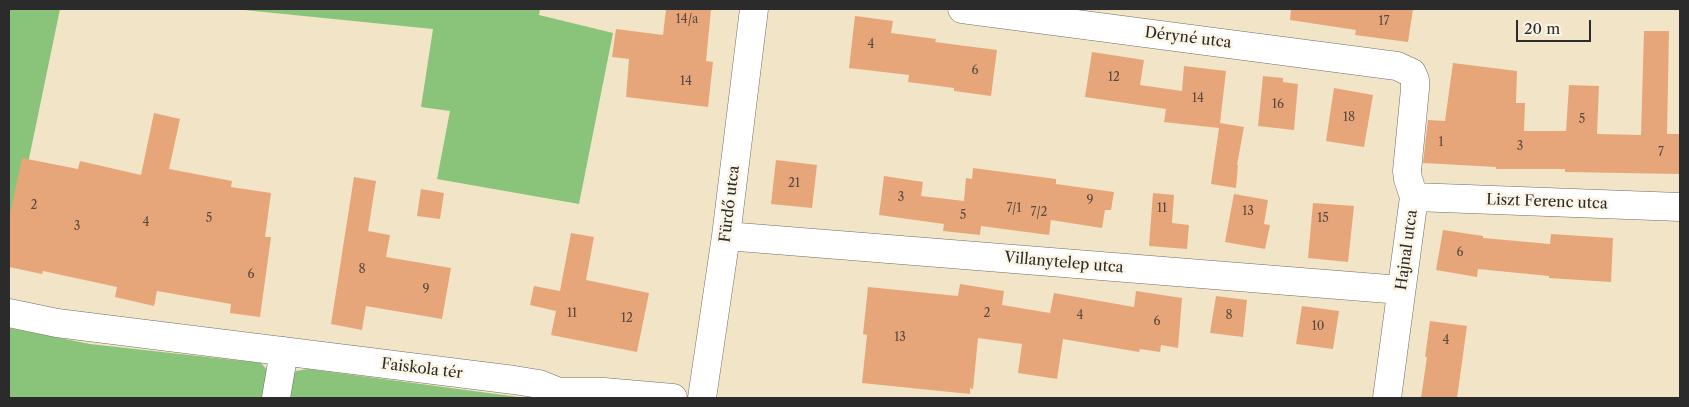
<!DOCTYPE html>
<meta charset="utf-8">
<style>
body{margin:0}
#map{position:relative;width:1689px;height:407px;overflow:hidden;background:#f2e4c7;font-family:"Libre Caslon Text",serif}
canvas{display:block}
.frame{position:absolute;inset:0;border:10px solid #2b2b2b;pointer-events:none}
.scale{position:absolute;left:1516px;top:20px;width:75px;height:22px;box-sizing:border-box;border:2px solid #2b2b2b;border-top:0;padding-left:6px;font-size:15px;line-height:18px;white-space:nowrap;color:#2b2b2b;-webkit-text-stroke:4px #fcf5e5;paint-order:stroke}
</style>
<div id="map">
<canvas width="1689" height="407"></canvas>
<div class="frame"></div>
<div class="scale">20 m</div>
</div>
<script>
const context = document.querySelector('canvas').getContext('2d');
context.lineJoin = 'round';
function fill(path, color) { context.fillStyle = color; context.fill(path, 'evenodd'); }
const shape = rows => new Path2D(rows.map(r => 'M' + r).join(''));
function strokePath(path, color, width, dash) { context.strokeStyle = color; context.lineWidth = width; context.lineCap = dash ? 'butt' : 'round'; context.setLineDash(dash || []); context.stroke(path); }
function write(font, color, halo, rows, align = 'center') {
  context.font = font + ' "Libre Caslon Text",serif'; context.lineWidth = 5; context.setLineDash([]); context.textBaseline = 'middle'; context.strokeStyle = halo; context.fillStyle = color; for (const [text, x, y, turn = 0] of rows) {
    context.save(); context.translate(x, y); context.rotate((+turn || 0) * Math.PI / 180); context.textAlign = isNaN(turn) ? turn : align; if (halo) context.strokeText(text, 0, 0); context.fillText(text, 0, 0); context.restore();
  }
}
const green = shape([
 [9,9,60,9,9,255],
 [234,9,540,9,539,15,613,33,579,204,437,179,450,111,421,107,433,29],
 [9,328,90,344,261,363,267,370,265,398,9,398],
 [308,369,526,398,288,398,293,376,296,371]
]);
const building = shape([
 [666,9,711,9,706,61,713,62,708,107,626,97,629,59,612,57,616,29,663,35],
 [1291,9,1413,9,1408,42,1355,35,1356,30,1290,20],
 [855,16,893,21,891,33,936,39,935,42,997,50,991,96,954,91,954,88,908,82,909,75,849,68],
 [1644,31,1669,31,1667,134,1680,134,1680,174,1565,172,1565,169,1496,169,1496,167,1423,163,1428,120,1445,121,1453,63,1517,71,1516,103,1525,103,1524,131,1566,131,1569,85,1599,86,1597,134,1641,135],
 [1092,52,1144,60,1140,85,1182,91,1184,66,1226,71,1220,123,1244,127,1237,165,1238,165,1236,188,1211,184,1219,128,1164,122,1166,109,1085,97],
 [1263,76,1283,78,1283,82,1298,84,1294,130,1258,126],
 [1334,88,1373,95,1364,147,1326,141],
 [154,113,180,119,169,169,232,181,231,187,271,193,265,237,271,237,260,317,230,313,231,304,157,291,154,306,115,297,117,287,43,271,42,274,9,267,9,219,22,158,78,169,80,161,141,175],
 [776,160,817,165,812,208,771,204],
 [973,168,1056,179,1056,184,1114,192,1111,210,1105,210,1102,228,1051,220,1049,235,981,226,980,235,943,231,944,224,879,215,884,176,923,182,921,196,964,201,966,178,972,179],
 [354,177,376,181,368,231,390,235,386,257,451,268,442,319,366,306,362,330,331,324],
 [421,189,444,193,440,219,417,216],
 [1153,193,1174,195,1172,223,1189,225,1187,249,1149,246],
 [1234,194,1268,200,1264,224,1270,225,1265,249,1225,242],
 [1313,203,1354,206,1348,262,1308,258],
 [1443,230,1483,236,1483,238,1550,244,1551,234,1613,238,1611,282,1549,278,1549,276,1478,269,1477,277,1436,270],
 [571,233,594,237,586,280,649,293,637,352,551,335,556,311,530,305,534,286,560,291],
 [960,284,1004,291,1002,305,1050,313,1054,293,1134,307,1136,291,1182,298,1178,348,1161,345,1160,352,1140,349,1139,352,1063,339,1057,379,1018,373,1022,344,978,338,973,389,970,388,970,394,862,383,867,335,863,334,868,287,958,296],
 [1216,296,1247,300,1243,337,1210,333],
 [1302,306,1339,311,1333,349,1296,344],
 [1430,321,1467,326,1457,398,1421,398,1427,357,1425,357]
]);
const minor = shape([
 [962,9,1397,66,1412,73,1415,80,1415,89,1407,171,1408,179,1414,197,1387,398],
 [1414,197,1680,207],
 [726,236,1401,290],
 [9,313,57,323,514,380,539,384,574,398],
 [560,392,604,392,673,398],
 [276,398,284,351],
 [702,398,726,236,754,9]
]);
const numberNames = [
 ["14/a",687,20],
 ["17",1384,22],
 ["4",871,45],
 ["6",975,71],
 ["12",1114,78],
 ["14",686,82],
 ["14",1198,99],
 ["16",1278,105],
 ["18",1349,118],
 ["5",1582,120],
 ["1",1441,143],
 ["3",1520,147],
 ["7",1661,153],
 ["21",794,184],
 ["3",901,198],
 ["9",1090,201],
 ["2",34,206],
 ["7/1",1014,209],
 ["11",1162,209],
 ["13",1248,212],
 ["7/2",1039,213],
 ["5",963,216],
 ["5",209,219],
 ["15",1323,219],
 ["4",146,223],
 ["3",77,227],
 ["6",1460,253],
 ["8",362,270],
 ["6",251,275],
 ["9",426,290],
 ["11",572,314],
 ["2",987,314],
 ["4",1080,316],
 ["8",1229,316],
 ["12",627,319],
 ["6",1157,322],
 ["10",1318,327],
 ["13",900,338],
 ["4",1446,341]
];
const streetNames = [
 ["Déryné utca",1188,38,7],
 ["Liszt Ferenc utca",1547,202,2],
 ["Fürdő utca",730,204,-83],
 ["Hajnal utca",1407,250,-82],
 ["Villanytelep utca",1064,263,5],
 ["Faiskola tér",422,369,7]
];
fill(green, '#89c47a');
fill(building, '#e7a67a');
strokePath(minor, '#716c62', 29);
strokePath(minor, '#fff', 28);
write('12px', '#5a4a3f', null, numberNames);
write('15px', '#2b2b2b', '#fcf5e5', streetNames);
</script>
